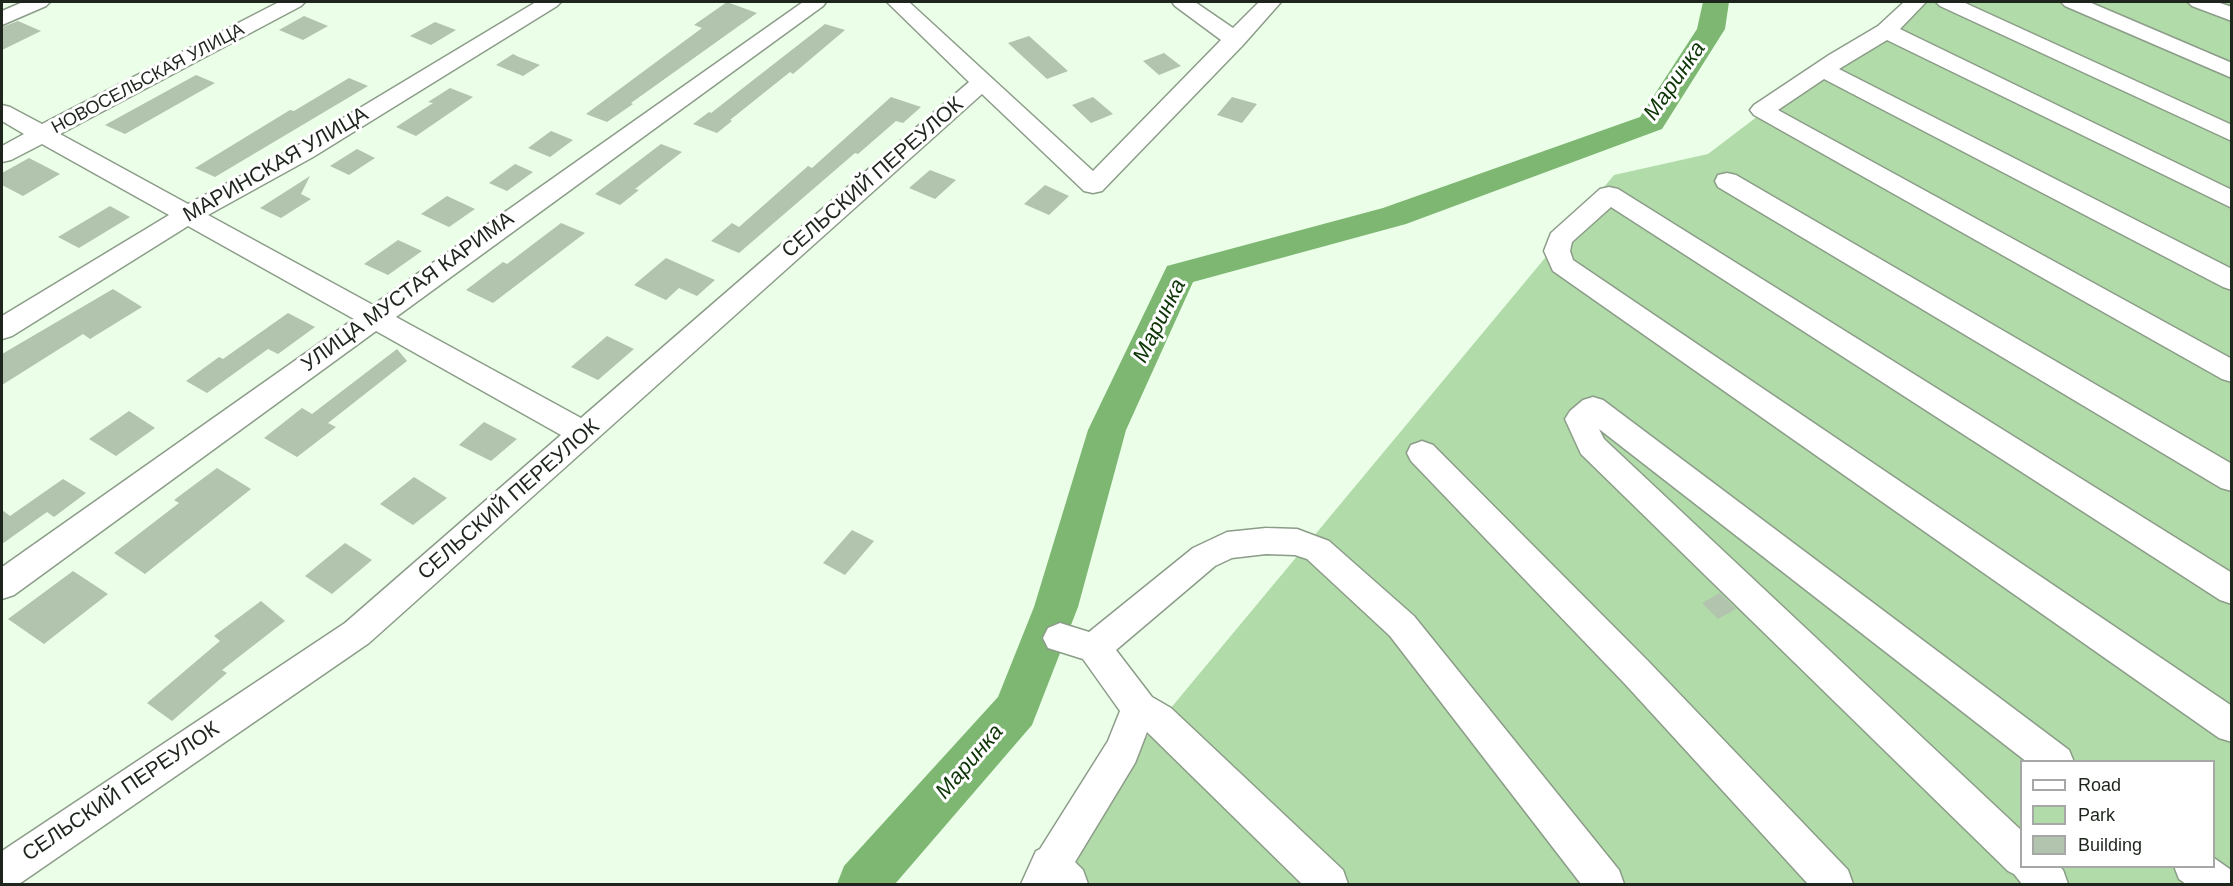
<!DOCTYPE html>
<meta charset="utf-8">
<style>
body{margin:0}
#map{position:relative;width:2233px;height:886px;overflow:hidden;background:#ebfee8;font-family:Helvetica,sans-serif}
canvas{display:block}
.frame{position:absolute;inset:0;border:3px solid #1e251d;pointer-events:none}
.legend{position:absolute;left:2020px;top:760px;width:195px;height:108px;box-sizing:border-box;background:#fff;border:2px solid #a5a8a5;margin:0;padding:8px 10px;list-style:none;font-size:18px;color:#1e251d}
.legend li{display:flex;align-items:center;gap:12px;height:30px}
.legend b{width:30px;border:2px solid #a5a8a5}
</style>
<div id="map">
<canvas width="2233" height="886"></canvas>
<div class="frame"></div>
<ul class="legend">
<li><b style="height:8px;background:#fff"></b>Road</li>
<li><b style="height:16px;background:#b1dba8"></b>Park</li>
<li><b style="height:16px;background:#b2c3ae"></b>Building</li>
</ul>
</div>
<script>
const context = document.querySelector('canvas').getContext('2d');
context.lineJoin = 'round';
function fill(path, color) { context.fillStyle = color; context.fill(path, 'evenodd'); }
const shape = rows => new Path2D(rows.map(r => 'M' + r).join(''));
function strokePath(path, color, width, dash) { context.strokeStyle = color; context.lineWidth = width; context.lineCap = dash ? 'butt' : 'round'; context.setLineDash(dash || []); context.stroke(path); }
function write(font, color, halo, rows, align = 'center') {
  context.font = font + ' Helvetica,sans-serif'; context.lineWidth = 6; context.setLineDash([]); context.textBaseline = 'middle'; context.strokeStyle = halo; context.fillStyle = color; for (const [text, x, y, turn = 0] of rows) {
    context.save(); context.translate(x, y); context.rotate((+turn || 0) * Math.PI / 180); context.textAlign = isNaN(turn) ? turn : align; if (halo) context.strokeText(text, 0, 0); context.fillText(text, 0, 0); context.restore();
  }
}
const green = shape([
 [1908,2,2231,2,2231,884,1033,884,1042,863,1614,175,1708,154],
 [2022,762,2214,762,2214,866,2022,866]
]);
const river = shape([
 [1703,2,1729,2,1725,29,1662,129,1406,224,1193,282,1126,430,1078,607,1032,725,895,884,837,884,844,866,998,697,1034,607,1088,430,1167,266,1383,208,1640,117,1697,29,1703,2]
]);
const building = shape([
 [727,2,757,13,631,103,633,104,607,122,586,114,702,28,694,25],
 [304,16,328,26,303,40,279,30],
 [18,21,41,31,2,50,2,27],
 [435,22,456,30,431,45,410,36],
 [825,24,845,30,793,74,790,72,730,120,732,121,717,133,693,124,709,112,711,113],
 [1029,36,1068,71,1047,79,1008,43],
 [1164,53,1181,66,1159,75,1143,61],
 [513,54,519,57,540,65,523,76,496,65],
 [196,75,215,83,125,134,105,125],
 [349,78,368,86,215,177,195,168,290,110,294,111],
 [450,88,473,97,416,136,396,127,433,103,428,102],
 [891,97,921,107,903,123,896,121,858,154,855,153,739,253,711,241,732,223,739,227,808,166,812,168],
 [1093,97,1113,114,1091,123,1072,105],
 [1232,97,1257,104,1242,123,1217,115],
 [551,131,573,140,550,157,528,148],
 [661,144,682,152,635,189,639,190,620,205,595,194],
 [357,149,375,158,349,175,330,166],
 [29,158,60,174,23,196,2,185,2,173],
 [515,164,533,172,507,191,489,183],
 [930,170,956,180,935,199,909,188],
 [310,176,301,194,311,199,281,218,260,208],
 [1045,185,1069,196,1049,215,1024,204],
 [447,196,475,209,449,227,421,214],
 [110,206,130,217,79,248,58,237],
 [561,223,585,233,493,303,466,290,503,262,507,264],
 [398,240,422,251,388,275,364,264],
 [666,258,715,280,697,296,679,288,666,300,634,285],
 [113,289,142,307,90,339,83,334,2,385,2,354],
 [288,313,315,327,278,354,268,349,207,393,186,381,219,357,223,359],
 [607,336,634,349,598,380,571,367],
 [397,349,407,361,328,423,336,427,297,457,264,438,302,408,312,414],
 [129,411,155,428,116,456,89,439],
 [484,422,517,439,491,461,459,445],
 [217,468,251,489,145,574,114,553,179,503,174,500],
 [414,477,447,498,413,525,380,504],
 [63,479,86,493,54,517,47,512,2,544,2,510,10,516],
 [852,530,874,541,845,575,823,563],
 [345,543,372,560,332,594,305,576],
 [73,571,108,594,44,644,8,619],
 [1720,593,1736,609,1718,619,1702,603],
 [261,601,285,621,222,670,227,673,172,721,147,703,220,641,214,636]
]);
const minor = shape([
 [23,2,50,2,46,6,2,25,2,11,23,2],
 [279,2,305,2,301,6,60,134,188,204,295,147,536,2,561,2,557,6,313,157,208,215,373,305,803,2,826,2,823,6,396,317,581,418,969,82,887,2,909,2,1093,171,1221,40,1175,6,1172,2,1195,2,1233,28,1259,2,1281,2,1243,45,1102,191,1093,193,1084,191,982,94,369,643,19,884,2,884,2,851,345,623,561,435,376,331,14,595,2,599,2,567,354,319,188,226,12,336,2,339,2,316,169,215,42,144,11,160,2,162,2,146,24,134,2,121,2,105,10,107,42,124,279,2],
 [1904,2,1926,2,1900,29,2232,190,2232,208,1887,40,1839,69,2232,269,2232,290,2223,287,1824,79,1778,110,2232,359,2232,382,2222,379,1754,115,1750,110,1754,105,1829,55,1878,26,1904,2],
 [1936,2,1963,2,2232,125,2232,141,1940,6,1936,2],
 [2061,2,2089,2,2232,63,2232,78,2065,6,2061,2],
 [2188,2,2217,2,2232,7,2232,21,2192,6,2188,2],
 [1727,173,1736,175,2232,464,2232,491,2221,488,1718,187,1715,181,1718,175,1727,173],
 [1609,187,1618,189,2232,573,2232,604,2220,600,1611,207,1572,242,1570,251,1573,260,2232,706,2232,742,2219,738,1553,271,1544,251,1551,233,1600,189,1609,187],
 [1593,397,1603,400,2069,750,2074,762,2027,762,1599,429,1604,439,2022,831,2022,866,2059,866,2063,870,2068,884,2022,884,2014,874,2008,871,1581,454,1565,419,1570,411,1583,400,1593,397],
 [1422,441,1433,445,1649,662,1848,870,1853,884,1808,884,1625,684,1411,461,1407,453,1411,445,1422,441],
 [1266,528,1297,529,1329,541,1414,616,1619,870,1624,884,1581,884,1390,636,1307,559,1295,555,1266,554,1232,558,1215,566,1116,650,1152,697,1171,708,1343,870,1348,884,1302,884,1147,732,1135,763,1075,862,1083,870,1088,884,1021,884,1036,851,1040,849,1108,741,1120,711,1083,659,1048,648,1043,638,1048,628,1060,623,1089,632,1193,548,1227,532,1266,528],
 [2214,858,2231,870,2232,884,2186,884,2179,879,2174,866,2214,866,2214,858]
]);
const farStreetnames = [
 ["НОВОСЕЛЬСКАЯ УЛИЦА",148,79,-28]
];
const streetNames = [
 ["МАРИНСКАЯ УЛИЦА",276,165,-30],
 ["СЕЛЬСКИЙ ПЕРЕУЛОК",873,178,-41],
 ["УЛИЦА МУСТАЯ КАРИМА",408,292,-36],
 ["СЕЛЬСКИЙ ПЕРЕУЛОК",509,500,-41],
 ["СЕЛЬСКИЙ ПЕРЕУЛОК",121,792,-34]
];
const waterNames = [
 ["Маринка",1675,81,-55],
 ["Маринка",1160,321,-63],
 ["Маринка",970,762,-49]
];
fill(green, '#b1dba8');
fill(river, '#7db772');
fill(building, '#b2c3ae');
strokePath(minor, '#8b9c88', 3);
fill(minor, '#fff');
write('18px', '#1e251d', '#fff', farStreetnames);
write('21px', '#1e251d', '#fff', streetNames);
write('italic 22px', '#0d3505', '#fff', waterNames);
</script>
